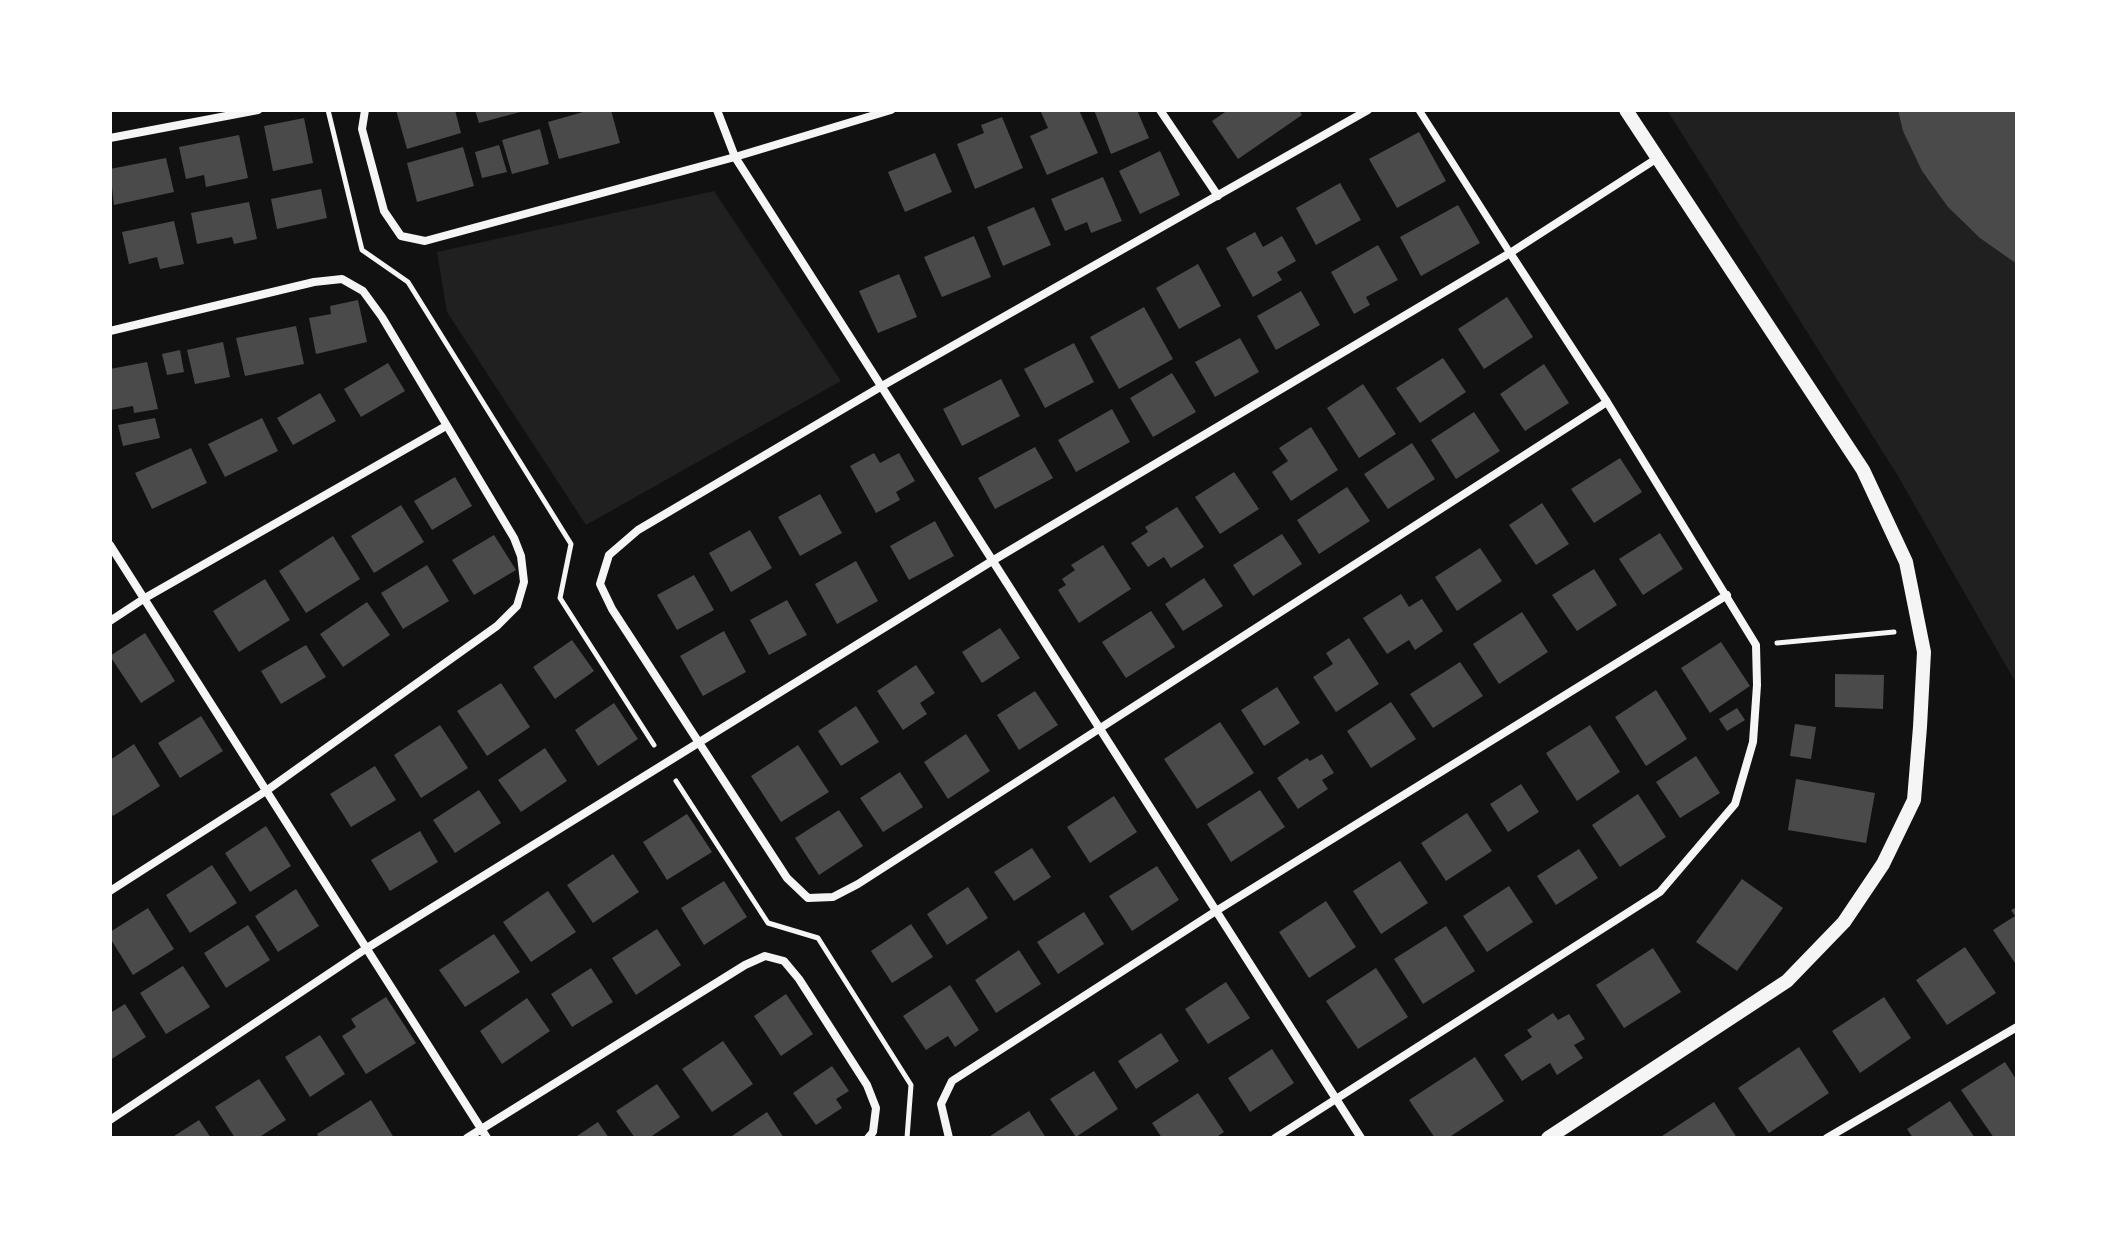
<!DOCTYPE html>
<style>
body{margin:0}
#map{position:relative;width:2127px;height:1248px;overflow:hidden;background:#111;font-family:Rubik,sans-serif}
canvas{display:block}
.frame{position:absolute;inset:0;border:112px solid #fff;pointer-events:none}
</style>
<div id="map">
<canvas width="2127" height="1248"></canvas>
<div class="frame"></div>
</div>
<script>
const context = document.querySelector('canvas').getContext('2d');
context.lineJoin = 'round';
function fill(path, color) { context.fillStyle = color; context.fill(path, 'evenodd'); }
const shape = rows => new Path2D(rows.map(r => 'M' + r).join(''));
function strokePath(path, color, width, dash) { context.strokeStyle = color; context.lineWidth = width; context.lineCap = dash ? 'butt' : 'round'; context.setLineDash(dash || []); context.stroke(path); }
const green = shape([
 [1667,110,2017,110,2017,685,1898,476],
 [714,191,841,381,586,525,447,312,437,252]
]);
const building = shape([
 [396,110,455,110,461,133,407,149],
 [475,110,524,110,524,111,479,123],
 [590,110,611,110,620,143,559,159,548,122],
 [1040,110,1079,110,1098,153,1047,175,1030,136,1048,128],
 [1094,110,1137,110,1149,138,1111,154],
 [1228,110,1299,110,1302,115,1238,159,1212,121],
 [1898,110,2017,110,2017,264,1980,238,1948,207,1922,171,1903,131],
 [1002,117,1023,168,975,189,957,144,984,133,981,125],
 [304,118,313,163,273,171,264,126],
 [540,129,549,164,512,174,502,140],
 [1419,132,1446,181,1397,208,1369,159],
 [239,135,248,178,206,187,204,175,186,179,179,147],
 [499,145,507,172,482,178,475,152],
 [463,147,474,186,417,202,407,163],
 [1160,151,1180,195,1140,214,1119,171],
 [935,153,952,192,905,212,888,172],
 [166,158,174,192,114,205,110,169],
 [1103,177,1122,221,1091,233,1087,222,1065,231,1051,199],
 [1340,183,1361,220,1316,245,1296,208],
 [321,189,327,218,277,229,271,199],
 [249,202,257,239,234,244,232,237,197,244,191,213],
 [1458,205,1480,243,1421,276,1400,237],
 [1034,207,1051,245,1003,266,987,227],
 [174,221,184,264,160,269,157,257,129,264,122,232],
 [1255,232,1263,247,1282,236,1296,261,1277,272,1282,280,1253,297,1226,248],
 [974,236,991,277,942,297,924,257],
 [1378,245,1398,280,1366,297,1370,305,1354,314,1331,272],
 [1198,264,1221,306,1179,329,1156,288],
 [899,274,917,317,878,333,859,291],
 [1301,291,1320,325,1276,350,1257,316],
 [1507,297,1533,337,1484,369,1458,329],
 [358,300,367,342,316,354,309,318,331,314,330,306],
 [1144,307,1173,359,1119,389,1090,337],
 [296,326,304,364,245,376,236,338],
 [1240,338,1259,372,1215,397,1195,362],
 [223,342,230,377,195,384,187,350],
 [1074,343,1094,382,1045,408,1024,369],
 [180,350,184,372,167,375,162,354],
 [1443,358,1466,392,1420,423,1396,388],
 [147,362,158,409,134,413,133,406,111,410,110,369],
 [388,363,405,391,361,417,344,389],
 [1544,364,1569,403,1525,431,1500,394],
 [1172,373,1196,412,1153,437,1130,398],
 [1001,379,1020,416,962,446,943,409],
 [1363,384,1396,434,1359,458,1327,408],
 [320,393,336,421,293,445,277,418],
 [1112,409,1130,442,1076,472,1058,440],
 [1474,412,1500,451,1456,479,1431,440],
 [155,418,160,438,123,446,118,425],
 [262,418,278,451,225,477,208,444],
 [1311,427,1338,470,1291,501,1272,472,1288,461,1279,448],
 [1412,443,1435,479,1388,509,1364,474],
 [1035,447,1053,478,995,509,978,478],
 [191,448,207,483,152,509,135,473],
 [874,453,880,463,899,453,915,481,896,492,900,500,876,513,850,466],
 [1620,458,1642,492,1594,523,1571,489],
 [1234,472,1259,509,1220,534,1195,497],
 [455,477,472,506,432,530,414,501],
 [1347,487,1370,521,1319,554,1297,520],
 [820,494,842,533,800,556,778,517],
 [1542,503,1569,544,1536,565,1509,525],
 [401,505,424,542,374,573,351,536],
 [1177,507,1204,547,1171,568,1164,557,1148,567,1131,543,1148,532,1145,527],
 [935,521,954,556,909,580,890,546],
 [750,530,772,568,731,592,709,553],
 [1660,533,1683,569,1643,595,1619,559],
 [1282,534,1302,564,1253,596,1233,565],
 [494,535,516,570,474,595,452,560],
 [333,536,360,579,306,613,279,571],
 [1103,545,1131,589,1079,623,1058,590,1066,585,1062,579,1075,570,1071,565],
 [1480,548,1502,581,1457,611,1435,577],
 [856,561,878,601,837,624,815,584],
 [427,565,449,601,403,629,381,593],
 [1594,569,1617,605,1577,631,1552,595],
 [694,575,714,610,677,630,657,595],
 [1204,578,1223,606,1183,631,1165,604],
 [265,579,290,620,239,652,213,611],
 [1401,594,1409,607,1422,599,1443,631,1415,650,1409,640,1387,654,1363,618],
 [787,600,807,635,769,655,750,620],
 [367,602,390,635,343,667,320,634],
 [1151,611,1175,647,1126,678,1102,642],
 [1522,612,1548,652,1499,684,1473,644],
 [1000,628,1020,658,982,683,962,652],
 [724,631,746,672,703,696,680,656],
 [145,633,175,681,141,703,110,656],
 [1349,638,1379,684,1336,712,1313,677,1333,664,1326,653],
 [572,640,594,671,555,699,533,667],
 [1721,642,1750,686,1710,713,1681,668],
 [306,645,326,677,281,704,261,671],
 [1460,662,1483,696,1433,728,1410,694],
 [916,665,935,693,920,703,927,714,903,730,877,691],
 [1835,674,1884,675,1883,709,1835,707],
 [501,683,530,727,487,756,457,711],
 [1277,687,1300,723,1264,746,1241,710],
 [1656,690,1687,739,1646,766,1615,717],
 [1035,691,1058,725,1019,750,997,715],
 [1391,702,1416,739,1371,768,1347,731],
 [614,703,638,739,598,766,575,730],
 [856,706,879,742,841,766,818,731],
 [1737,708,1745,720,1727,731,1719,719],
 [201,716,223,751,180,778,158,743],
 [1220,722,1254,773,1197,809,1164,759],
 [1795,724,1816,727,1811,759,1790,756],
 [440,725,468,768,421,798,394,755],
 [1590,725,1620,772,1577,801,1546,753],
 [966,734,990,771,948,799,924,762],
 [134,744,160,786,113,816,110,811,110,760],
 [798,745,829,792,781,822,751,776],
 [545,748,567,781,521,812,498,780],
 [1322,754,1334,773,1322,780,1328,789,1298,809,1277,778,1307,758,1310,761],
 [1696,756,1720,793,1680,818,1656,782],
 [375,766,396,800,351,827,330,794],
 [900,772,923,807,883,832,860,798],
 [1796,779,1875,793,1866,843,1788,830],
 [1521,784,1539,812,1508,832,1490,804],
 [479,790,501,823,455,853,433,820],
 [1260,790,1285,827,1231,862,1207,824],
 [1638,794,1666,837,1620,867,1592,825],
 [1114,796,1137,832,1090,863,1067,827],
 [839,810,863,846,819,875,795,838],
 [1467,813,1492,851,1446,881,1421,843],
 [687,814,712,852,667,880,643,842],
 [266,826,291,866,250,892,225,853],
 [420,831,438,862,390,891,371,860],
 [1032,848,1051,877,1014,901,994,872],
 [1579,849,1598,878,1556,905,1537,876],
 [613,854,639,892,593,923,567,885],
 [1400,861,1428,903,1381,934,1353,891],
 [212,865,237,903,190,933,166,895],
 [1157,866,1179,900,1132,931,1109,896],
 [1742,879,1783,908,1737,971,1696,942],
 [724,881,747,917,704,945,681,908],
 [1509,886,1533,922,1487,952,1463,916],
 [968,887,988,918,947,945,927,914],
 [296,889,319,926,278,952,255,916],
 [548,891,576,932,531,962,503,922],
 [1326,901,1356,947,1309,978,1279,932],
 [2017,907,2017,966,1993,930,2015,916,2011,910],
 [148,908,174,949,133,975,110,938,110,932],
 [1084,912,1104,944,1058,974,1037,942],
 [911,924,933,957,892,983,871,951],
 [248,925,270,960,226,988,204,953],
 [1446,926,1475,971,1423,1004,1394,959],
 [657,929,681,965,636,995,612,958],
 [494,934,520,972,465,1007,439,970],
 [1965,947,1996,993,1947,1025,1916,980],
 [1653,948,1681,992,1624,1028,1596,985],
 [1019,950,1041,984,996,1013,975,980],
 [183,966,210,1007,166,1034,140,993],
 [591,968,613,1002,572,1027,551,994],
 [1376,968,1408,1017,1358,1049,1326,1001],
 [1226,982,1250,1018,1208,1044,1185,1009],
 [950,985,979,1030,955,1047,948,1036,926,1050,903,1016],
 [786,994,813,1034,781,1056,754,1016],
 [386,997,416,1043,366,1074,342,1036,356,1027,351,1019],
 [1884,997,1911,1038,1860,1073,1832,1031],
 [527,998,550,1031,502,1064,480,1031],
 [125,1004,146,1037,110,1060,110,1013],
 [1553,1013,1558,1020,1569,1014,1585,1039,1574,1045,1583,1058,1557,1075,1550,1063,1522,1081,1504,1055,1532,1037,1527,1030],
 [1161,1033,1179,1061,1136,1089,1118,1061],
 [320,1035,345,1074,310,1097,285,1057],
 [723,1041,753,1084,712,1112,682,1069],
 [1799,1047,1829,1093,1769,1133,1738,1088],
 [1272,1049,1294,1083,1250,1112,1228,1078],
 [1475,1057,1504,1101,1448,1138,1435,1138,1409,1100],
 [2005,1062,2017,1081,2017,1138,1994,1138,1961,1090],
 [832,1066,849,1091,836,1099,842,1108,816,1125,793,1093],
 [1094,1071,1118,1109,1076,1137,1050,1099],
 [259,1079,286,1120,258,1138,235,1138,215,1107],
 [657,1084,680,1117,649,1138,635,1138,616,1111],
 [1198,1093,1224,1132,1215,1138,1162,1138,1152,1123],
 [371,1100,394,1138,319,1138,317,1134],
 [1950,1101,1975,1138,1913,1138,1907,1129],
 [1714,1102,1737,1138,1659,1138],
 [1029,1111,1046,1138,987,1138],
 [767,1112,784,1138,729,1138],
 [199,1120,211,1138,171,1138],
 [598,1122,609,1138,574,1138]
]);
const path = shape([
 [328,110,362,250,408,282,571,544,560,598,654,745],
 [1777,643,1894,632],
 [676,781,768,923,818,938,911,1085,907,1138]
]);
const pedestrian = shape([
 [1419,110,1510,253]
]);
const minor = shape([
 [365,110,362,129,384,211,401,236,425,241,735,157,891,110],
 [717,110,735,157,1361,1138],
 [1160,110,1218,196],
 [1368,110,882,386,638,530,609,555,600,584,612,609,787,878,808,898,833,897,858,884,1607,402],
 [110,138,258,110],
 [110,331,314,282,342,279,363,291,382,317,514,538,521,556,524,582,517,606,497,626,266,791,110,891],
 [110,545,487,1138],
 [110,621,145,598,446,426],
 [110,1120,367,948,992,561,1510,253,1656,159],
 [467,1138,745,965,765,956,784,961,799,979,867,1085,876,1108,873,1132,868,1138],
 [949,1138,941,1104,952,1081,1216,911,1727,595],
 [1275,1138,1660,892,1735,804,1753,742,1757,685,1756,645,1607,402,1510,253],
 [1827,1138,2017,1027]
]);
const tertiary = shape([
 [1548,1138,1787,981,1844,922,1883,864,1914,800,1920,727,1924,652,1906,562,1863,470,1626,110]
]);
fill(green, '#202020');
fill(building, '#4a4a4a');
strokePath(path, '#f5f5f5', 5);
strokePath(pedestrian, '#f5f5f5', 7);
strokePath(minor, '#f5f5f5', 8);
strokePath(tertiary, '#f5f5f5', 14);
</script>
